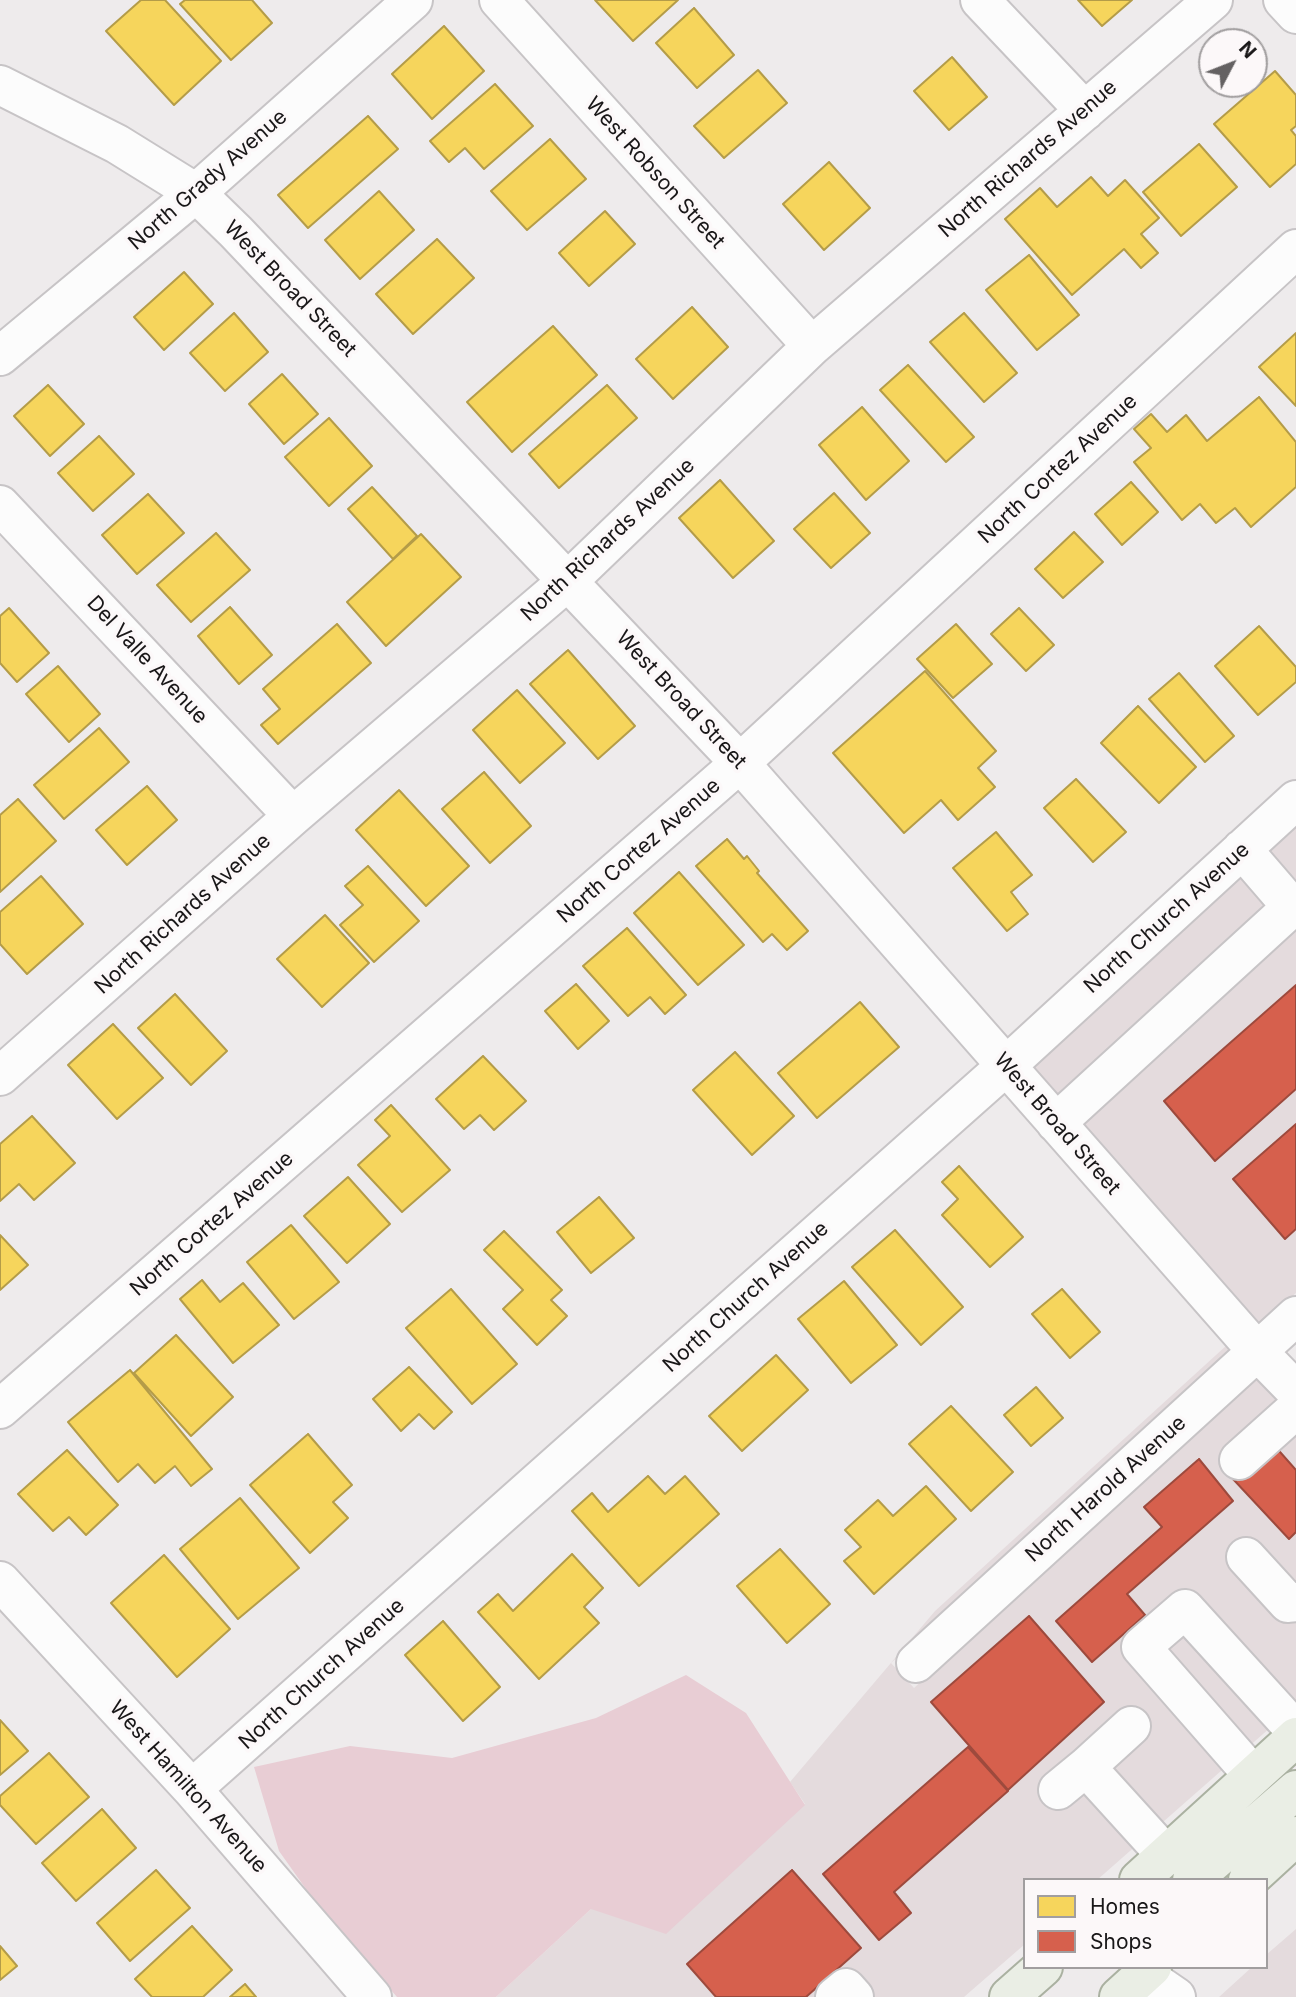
<!DOCTYPE html>
<style>
body{margin:0}
#map{position:relative;width:1296px;height:1997px;overflow:hidden;background:#eeebec;font-family:Inter,sans-serif}
canvas{display:block}
.legend{position:absolute;left:1023px;top:1878px;width:245px;height:91px;box-sizing:border-box;background:#fcf8f9;border:2px solid #a19e9f;margin:0;padding:9px 12px;list-style:none;font-size:21px;color:#191718}
.legend li{display:flex;align-items:center;gap:14px;height:35px}
.legend b{width:35px;border:2px solid #a19e9f}
.north{position:absolute;left:1198px;top:28px;width:70px;height:70px;box-sizing:border-box;background:#fcf8f9;border:2px solid #a19e9f;border-radius:50%;rotate:48deg;font-size:19px;font-weight:700;line-height:28px;text-align:center;color:#191718}
.north::after{content:'';display:block;margin:auto;width:24px;height:32px;background:#646162;clip-path:polygon(50% 0,100% 100%,50% 72%,0 100%)}
</style>
<div id="map">
<canvas width="1296" height="1997"></canvas>
<ul class="legend">
<li><b style="height:19px;background:#f6d55c"></b>Homes</li>
<li><b style="height:19px;background:#d6604d"></b>Shops</li>
</ul>
<div class="north">N</div>
</div>
<script>
const context = document.querySelector('canvas').getContext('2d');
context.lineJoin = 'round';
function fill(path, color) { context.fillStyle = color; context.fill(path, 'evenodd'); }
const shape = rows => new Path2D(rows.map(r => 'M' + r).join(''));
function strokePath(path, color, width, dash) { context.strokeStyle = color; context.lineWidth = width; context.lineCap = dash ? 'butt' : 'round'; context.setLineDash(dash || []); context.stroke(path); }
function write(font, color, halo, rows, align = 'center') {
  context.font = font + ' Inter,sans-serif'; context.lineWidth = 7; context.setLineDash([]); context.textBaseline = 'middle'; context.strokeStyle = halo; context.fillStyle = color; for (const [text, x, y, turn = 0] of rows) {
    context.save(); context.translate(x, y); context.rotate((+turn || 0) * Math.PI / 180); context.textAlign = isNaN(turn) ? turn : align; if (halo) context.strokeText(text, 0, 0); context.fillText(text, 0, 0); context.restore();
  }
}
const built = shape([
 [1296,823,1296,1293,1260,1326,1031,1066],
 [1227,1345,1232,1351,891,1663,914,1688,1255,1376,1296,1420,1296,1705,1097,1880,1025,1880,1025,1944,964,1997,496,1997,591,1909,805,1804,790,1782,935,1611],
 [1296,1929,1296,1997,1219,1997,1252,1967,1266,1967,1266,1955]
]);
const green = shape([
 [686,1675,746,1713,805,1805,666,1934,591,1909,496,1997,397,1997,318,1906,279,1851,254,1767,350,1746,452,1758,596,1718]
]);
const homes = shape([
 [141,0,165,0,221,61,174,105,106,31,141,0],
 [185,0,252,0,272,23,231,60,180,4,185,0],
 [595,0,678,0,633,41,595,0],
 [1078,0,1132,0,1102,26,1078,0],
 [694,8,734,55,697,88,656,43,694,8],
 [444,26,484,71,432,119,392,74,444,26],
 [952,57,987,97,949,130,914,91,952,57],
 [758,70,787,103,724,158,694,126,758,70],
 [1275,71,1296,95,1296,126,1291,130,1296,136,1296,164,1270,187,1214,124,1275,71],
 [495,84,533,126,484,169,465,148,449,162,430,141,495,84],
 [368,116,398,149,308,228,278,195,368,116],
 [550,139,586,179,527,230,491,191,550,139],
 [1199,144,1237,187,1181,236,1143,192,1199,144],
 [829,162,870,208,824,250,783,204,829,162],
 [1091,177,1108,196,1125,180,1159,218,1141,234,1158,253,1141,268,1124,249,1072,295,1005,219,1040,188,1057,207,1091,177],
 [379,191,414,230,360,279,325,240,379,191],
 [605,211,635,244,589,286,559,253,605,211],
 [437,239,474,278,413,334,376,294,437,239],
 [1029,255,1079,315,1037,350,986,290,1029,255],
 [184,272,213,304,164,350,134,317,184,272],
 [692,307,728,347,673,399,636,359,692,307],
 [234,313,268,352,225,391,190,353,234,313],
 [964,313,1017,373,984,402,930,342,964,313],
 [553,326,597,375,512,452,467,402,553,326],
 [1296,333,1296,406,1259,367,1296,333],
 [908,365,974,437,946,462,880,390,908,365],
 [282,374,318,414,284,444,249,404,282,374],
 [48,385,84,424,50,456,14,416,48,385],
 [607,385,637,418,559,488,529,454,607,385],
 [1259,397,1296,442,1296,487,1251,527,1235,508,1216,523,1200,504,1182,520,1134,462,1151,448,1134,429,1151,414,1167,432,1186,415,1207,441,1259,397],
 [862,407,909,461,866,500,819,445,862,407],
 [329,418,372,466,329,506,285,457,329,418],
 [99,436,134,474,93,511,58,473,99,436],
 [720,480,774,541,733,578,679,518,720,480],
 [1131,482,1158,512,1122,545,1095,514,1131,482],
 [372,487,417,536,393,559,348,509,372,487],
 [834,493,870,533,831,568,794,529,834,493],
 [148,494,184,533,137,574,102,535,148,494],
 [1074,532,1103,562,1063,598,1035,569,1074,532],
 [216,533,250,570,191,622,157,585,216,533],
 [421,534,461,577,386,646,347,602,421,534],
 [230,607,272,655,239,684,198,636,230,607],
 [9,608,49,653,17,682,0,663,0,616,9,608],
 [1019,608,1054,645,1026,671,991,634,1019,608],
 [337,624,371,663,278,744,261,725,280,709,263,689,337,624],
 [956,624,992,664,953,698,917,659,956,624],
 [1259,626,1296,667,1296,682,1258,715,1215,666,1259,626],
 [568,650,635,726,598,759,530,684,568,650],
 [58,666,100,714,69,742,26,694,58,666],
 [925,671,996,751,978,768,995,787,958,820,941,800,904,833,833,753,925,671],
 [1179,673,1234,736,1205,762,1149,699,1179,673],
 [517,690,565,743,520,783,473,730,517,690],
 [1138,706,1196,767,1159,803,1101,743,1138,706],
 [99,728,129,762,64,819,34,785,99,728],
 [484,772,531,826,490,863,442,809,484,772],
 [1076,779,1126,832,1093,862,1044,808,1076,779],
 [147,786,177,820,127,865,96,830,147,786],
 [399,790,469,866,426,906,356,830,399,790],
 [18,799,56,841,0,892,0,815,18,799],
 [996,832,1032,875,1011,892,1028,914,1007,931,953,868,996,832],
 [727,839,744,859,747,856,759,871,757,873,808,931,787,950,772,934,763,942,696,866,727,839],
 [368,866,419,921,374,962,340,925,363,905,345,886,368,866],
 [679,872,744,945,698,985,634,913,679,872],
 [41,876,83,924,27,974,0,944,0,912,41,876],
 [325,915,369,963,322,1007,277,959,325,915],
 [627,928,686,995,665,1014,650,997,628,1016,583,966,627,928],
 [576,984,609,1021,578,1049,545,1011,576,984],
 [175,994,227,1051,191,1085,138,1028,175,994],
 [860,1002,899,1047,817,1118,778,1073,860,1002],
 [113,1024,163,1078,117,1119,68,1065,113,1024],
 [735,1052,794,1116,752,1155,693,1090,735,1052],
 [483,1056,526,1101,494,1130,480,1115,464,1129,436,1099,483,1056],
 [391,1105,450,1170,402,1212,358,1165,390,1136,375,1120,391,1105],
 [32,1116,75,1163,34,1200,19,1184,0,1201,0,1144,32,1116],
 [959,1166,1023,1237,990,1267,942,1215,958,1199,942,1182,959,1166],
 [348,1177,390,1224,347,1263,304,1216,348,1177],
 [599,1197,634,1238,591,1273,557,1232,599,1197],
 [291,1225,339,1282,294,1319,247,1262,291,1225],
 [895,1230,963,1307,921,1345,852,1267,895,1230],
 [504,1231,562,1290,551,1300,567,1316,537,1345,503,1309,523,1290,484,1250,504,1231],
 [0,1235,28,1265,0,1290,0,1235],
 [202,1280,220,1302,243,1283,279,1325,233,1363,180,1299,202,1280],
 [844,1281,897,1345,851,1383,798,1319,844,1281],
 [451,1289,517,1364,472,1404,406,1328,451,1289],
 [1062,1289,1100,1332,1070,1358,1032,1314,1062,1289],
 [176,1335,233,1397,191,1436,134,1373,176,1335],
 [776,1355,808,1390,742,1451,709,1416,776,1355],
 [409,1367,452,1412,434,1429,419,1414,401,1431,373,1399,409,1367],
 [130,1370,212,1469,191,1486,175,1466,155,1483,138,1464,118,1482,68,1422,130,1370],
 [1036,1387,1063,1418,1031,1446,1004,1415,1036,1387],
 [951,1406,1013,1472,971,1511,909,1444,951,1406],
 [308,1434,352,1485,333,1502,348,1518,310,1553,250,1485,308,1434],
 [67,1450,118,1505,86,1535,69,1517,53,1531,18,1494,67,1450],
 [648,1476,665,1494,685,1476,719,1514,639,1586,572,1511,592,1493,608,1512,648,1476],
 [926,1486,956,1519,874,1594,844,1561,861,1547,845,1530,878,1500,893,1516,926,1486],
 [240,1498,299,1568,238,1619,180,1549,240,1498],
 [780,1549,830,1604,787,1643,737,1586,780,1549],
 [572,1554,603,1588,584,1607,599,1623,539,1679,478,1612,498,1594,513,1611,572,1554],
 [164,1555,230,1629,177,1677,111,1603,164,1555],
 [443,1621,500,1687,463,1721,405,1655,443,1621],
 [0,1720,28,1751,0,1775,0,1720],
 [49,1753,89,1797,36,1844,0,1805,0,1796,49,1753],
 [102,1809,136,1848,76,1901,42,1863,102,1809],
 [156,1870,190,1908,130,1961,97,1923,156,1870],
 [192,1926,232,1970,203,1997,152,1997,135,1979,192,1926],
 [0,1946,17,1966,0,1980,0,1946],
 [245,1984,256,1997,230,1997,245,1984]
]);
const shops = shape([
 [1296,985,1296,1089,1215,1161,1164,1101,1296,985],
 [1296,1124,1296,1229,1285,1239,1233,1179,1296,1124],
 [1273,1444,1296,1470,1296,1532,1289,1539,1233,1479,1273,1444],
 [1199,1459,1233,1501,1127,1594,1145,1615,1092,1662,1056,1621,1162,1527,1144,1507,1199,1459],
 [1029,1616,1104,1702,1008,1790,931,1702,1029,1616],
 [968,1747,1008,1791,894,1892,911,1913,879,1940,823,1874,968,1747],
 [792,1870,861,1948,806,1997,716,1997,687,1964,792,1870]
]);
const minor = shape([
 [499,0,812,346],
 [980,0,1085,111],
 [1283,0,1296,14],
 [0,85,117,144,196,193,236,232,740,763,1257,1351,1296,1391],
 [0,356,196,193,413,0],
 [0,505,293,816],
 [0,1076,293,816,569,580,812,346,1213,0],
 [1056,1123,1292,907,1242,849],
 [0,1409,740,763,1296,249],
 [1239,1460,1296,1409],
 [1246,1557,1288,1603,1296,1602],
 [0,1581,192,1789,372,1997],
 [916,1663,1296,1316],
 [1131,1726,1086,1767,1166,1855],
 [1253,1775,1141,1647,1185,1609,1296,1731],
 [192,1789,1006,1066,1296,800],
 [1058,1790,1086,1767],
 [1144,1975,1176,1997],
 [835,1997,846,1988,854,1997]
]);
const major = shape([
 [1139,1880,1296,1737],
 [1192,1880,1296,1790],
 [1248,1880,1296,1836],
 [1009,1997,1043,1967],
 [1119,1997,1152,1967]
]);
const streetNames = [
 ["North Richards Avenue",1028,159,-41],
 ["West Robson Street",655,173,48],
 ["North Grady Avenue",208,180,-41],
 ["West Broad Street",290,289,46],
 ["North Cortez Avenue",1058,469,-43],
 ["North Richards Avenue",608,540,-43],
 ["Del Valle Avenue",147,660,47],
 ["West Broad Street",681,700,47],
 ["North Cortez Avenue",639,851,-41],
 ["North Richards Avenue",183,914,-42],
 ["North Church Avenue",1167,918,-42],
 ["West Broad Street",1057,1124,49],
 ["North Cortez Avenue",212,1224,-41],
 ["North Church Avenue",746,1297,-42],
 ["North Harold Avenue",1106,1489,-42],
 ["North Church Avenue",322,1674,-42],
 ["West Hamilton Avenue",188,1787,48]
];
fill(built, '#e4dbdd');
fill(green, '#e8cdd4');
fill(homes, '#f6d55c');
strokePath(homes, '#b49c48', 2);
fill(shops, '#d6604d');
strokePath(shops, '#9d4a3d', 2);
strokePath(minor, '#c7c4c6', 42);
strokePath(major, '#aab1a1', 42);
strokePath(minor, '#fcfcfc', 38);
strokePath(major, '#eaeee5', 38);
write('21px', '#191718', '#fcf8f9', streetNames);
</script>
